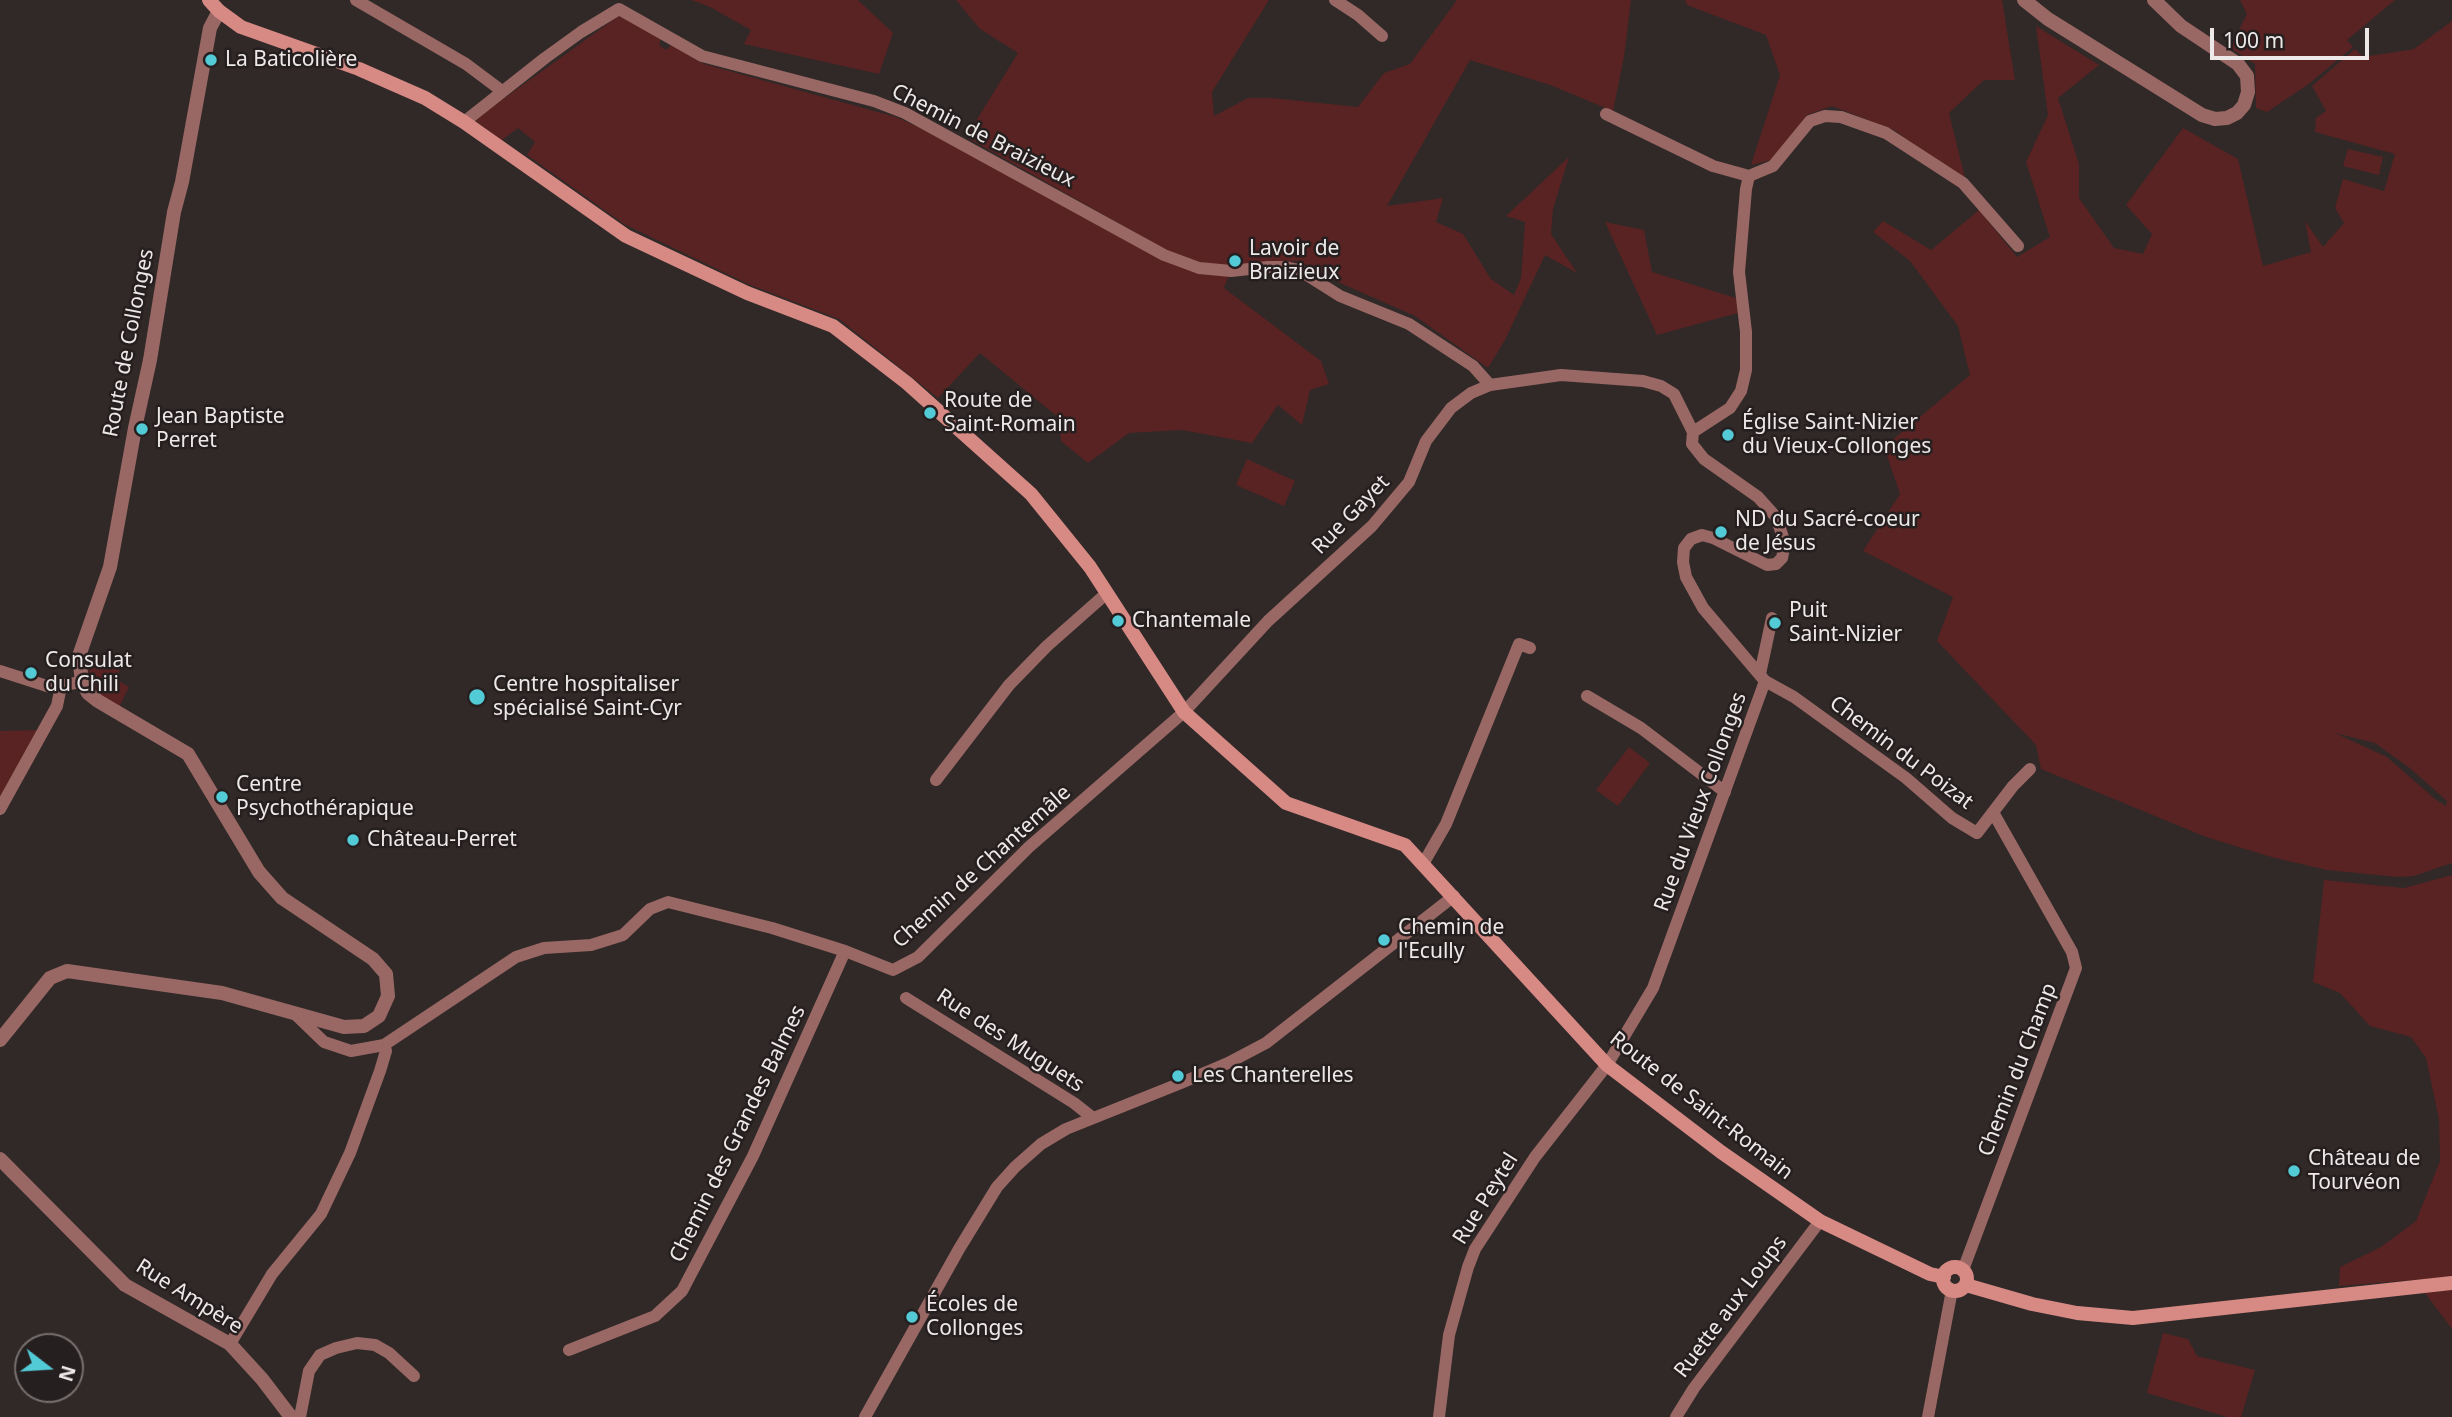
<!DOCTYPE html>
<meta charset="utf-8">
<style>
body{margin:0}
#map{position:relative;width:2452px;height:1417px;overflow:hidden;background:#302928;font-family:"Noto Sans",sans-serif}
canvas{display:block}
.north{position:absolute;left:14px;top:1333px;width:70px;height:70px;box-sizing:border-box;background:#261f1f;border:2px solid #767070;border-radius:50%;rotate:107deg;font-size:19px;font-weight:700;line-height:28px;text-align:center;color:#eee9e9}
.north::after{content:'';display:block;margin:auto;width:24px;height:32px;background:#52cbd7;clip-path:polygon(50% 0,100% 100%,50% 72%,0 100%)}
.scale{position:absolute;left:2210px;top:28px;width:159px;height:32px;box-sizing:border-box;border:4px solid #eee9e9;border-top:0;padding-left:9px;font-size:21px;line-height:24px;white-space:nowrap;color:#eee9e9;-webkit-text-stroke:5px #261f1f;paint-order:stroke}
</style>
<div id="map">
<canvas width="2452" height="1417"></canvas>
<div class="north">N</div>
<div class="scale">100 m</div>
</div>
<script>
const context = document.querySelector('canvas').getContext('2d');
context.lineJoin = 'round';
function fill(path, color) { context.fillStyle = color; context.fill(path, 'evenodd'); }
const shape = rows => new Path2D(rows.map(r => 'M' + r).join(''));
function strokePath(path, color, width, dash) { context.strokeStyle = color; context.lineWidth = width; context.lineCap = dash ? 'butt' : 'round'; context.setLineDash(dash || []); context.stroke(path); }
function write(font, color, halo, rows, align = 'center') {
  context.font = font + ' "Noto Sans",sans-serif'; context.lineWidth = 5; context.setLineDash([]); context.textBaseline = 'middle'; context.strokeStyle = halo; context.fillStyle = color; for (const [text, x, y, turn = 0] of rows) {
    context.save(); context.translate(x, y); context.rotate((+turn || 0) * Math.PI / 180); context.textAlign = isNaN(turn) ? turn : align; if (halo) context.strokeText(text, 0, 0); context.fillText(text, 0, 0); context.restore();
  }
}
const green = shape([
 [691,0,858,0,893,33,879,74,744,44,751,30,710,7],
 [956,0,1269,0,1212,92,1214,116,1248,98,1272,98,1358,107,1384,73,1410,64,1457,0,1631,0,1624,57,1613,111,1550,85,1470,60,1387,206,1443,198,1436,222,1463,234,1491,279,1514,295,1521,278,1525,222,1506,216,1569,157,1553,209,1551,234,1577,273,1545,255,1505,340,1488,368,1415,316,1338,282,1299,261,1233,266,1196,263,1166,250,966,137,1018,53,980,29],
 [1685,0,2002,0,2015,80,1984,80,1949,113,1966,182,1894,130,1832,106,1807,115,1775,159,1751,165,1780,75,1766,35,1687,5],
 [2240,0,2395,0,2347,40,2353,47,2310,83,2267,112,2256,108,2255,64,2230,48,2247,14],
 [620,15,661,38,659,45,666,50,671,45,704,64,896,117,927,131,1162,258,1229,275,1224,288,1321,361,1329,384,1310,390,1302,425,1278,405,1252,443,1182,430,1129,433,1088,463,1061,441,1059,418,980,353,938,398,839,319,748,284,624,224,527,155,535,142,518,128,502,140,474,120],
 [2452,21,2452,863,2414,876,2397,877,2327,870,2271,857,2206,837,2041,769,2036,745,1937,641,1953,597,1863,551,1900,494,1884,447,1970,375,1958,326,1910,261,1873,232,1883,221,1931,250,1979,210,2017,257,2050,237,2026,162,2048,115,2036,26,2099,65,2058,98,2079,164,2079,198,2114,248,2143,254,2152,234,2126,205,2183,128,2238,159,2263,266,2311,252,2305,221,2323,247,2344,223,2335,208,2343,179,2384,191,2395,154,2315,132,2316,118,2326,111,2312,86,2355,49,2363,57,2414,49],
 [2335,733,2375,743,2411,769,2447,801,2446,806,2435,799,2387,757],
 [2348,149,2383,157,2379,175,2343,166],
 [1605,222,1644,230,1652,272,1736,298,1738,313,1657,335],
 [1247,459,1295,481,1284,506,1236,485],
 [89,653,120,669,116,679,129,687,118,709,98,693,92,685,87,664],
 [39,730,0,798,0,731],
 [1629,747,1650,763,1618,806,1596,790],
 [2452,875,2452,1277,2339,1286,2340,1267,2381,1247,2416,1221,2440,1161,2439,1119,2426,1058,2411,1037,2370,1026,2340,993,2313,982,2324,880,2404,888],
 [2452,1290,2452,1329,2425,1293],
 [2163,1333,2188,1339,2197,1356,2255,1370,2241,1417,2227,1417,2147,1393]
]);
const minor = shape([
 [356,0,466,64,502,91],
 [1335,0,1358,15,1382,36],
 [1606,114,1713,166,1749,176,1773,166,1810,121,1825,116,1841,117,1886,133,1963,183,2018,246],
 [464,122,545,58,581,32,619,9,702,56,874,101,905,113,1164,255,1199,268,1231,271,1268,267,1285,267,1299,270,1340,296,1409,324,1473,366,1490,385],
 [1693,432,1730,408,1741,391,1746,370,1746,332,1739,272,1746,189,1749,176],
 [0,671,50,687,82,682],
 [1760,674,1772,618],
 [1587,696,1641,728,1725,792],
 [936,780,1009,685,1047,646,1107,593],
 [0,809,57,706,61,686],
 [1423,864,1446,824,1519,644,1530,648],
 [906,998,1074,1103,1093,1118],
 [295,1014,324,1042,351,1051,384,1045,516,957,544,948,591,945,623,935,650,909,668,902,772,928,845,951,893,970,918,957,1029,847,1184,712,1268,621,1372,526,1409,482,1426,441,1451,408,1471,393,1490,385,1561,375,1643,381,1661,386,1674,394,1693,432,1692,444,1704,459,1758,497,1776,517,1785,543,1782,558,1776,564,1767,565,1713,538,1702,535,1691,539,1684,548,1683,562,1686,577,1703,608,1765,681,1794,697,1906,778,1952,818,1977,833,2013,786,2030,769],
 [1963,1270,2076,968,2072,952,1994,814],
 [230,1344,272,1274,321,1214,350,1153,380,1071,386,1051,384,1045],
 [569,1350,655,1316,682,1291,753,1156,845,951],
 [300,1417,309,1371,320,1355,336,1348,357,1343,375,1345,389,1353,414,1376],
 [865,1417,959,1249,997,1187,1015,1167,1041,1144,1066,1129,1181,1083,1228,1063,1266,1043,1454,896],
 [1439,1417,1449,1335,1468,1267,1475,1249,1535,1157,1607,1065,1653,988,1765,681],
 [1676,1417,1694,1388,1820,1221],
 [1928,1417,1952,1290]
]);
const tertiary = shape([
 [2024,0,2048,19,2202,115,2215,119,2227,118,2237,113,2244,105,2248,92,2247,76,2238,64,2181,26,2154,0],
 [0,1040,50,978,67,971,222,993,344,1027,364,1026,379,1016,388,996,386,974,373,959,282,898,259,872,188,754,98,701,88,693,82,682,79,656,110,567,135,428,150,360,174,212,182,182,210,28,219,11],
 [0,1159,125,1285,230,1344,262,1379,291,1417]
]);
const secondary = shape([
 [209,0,219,11,241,27,359,69,425,98,464,122,626,236,747,293,833,326,907,383,1031,494,1090,567,1184,712,1286,803,1405,845,1607,1065,1721,1152,1820,1221,1930,1274,1944,1277],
 '1943 1279a12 12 0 1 1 24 0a12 12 0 1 1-24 0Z',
 [1966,1285,2032,1304,2077,1313,2133,1318,2452,1283]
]);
const markers = [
 [211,60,7,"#52cbd7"],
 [1235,261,7,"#52cbd7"],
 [930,413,7,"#52cbd7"],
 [142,429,7,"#52cbd7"],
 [1728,435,7,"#52cbd7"],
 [1721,532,7,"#52cbd7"],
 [1118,621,7,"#52cbd7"],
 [1775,623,7,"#52cbd7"],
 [31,673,7,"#52cbd7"],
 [477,697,9,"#52cbd7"],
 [222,797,7,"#52cbd7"],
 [353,840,7,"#52cbd7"],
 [1384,940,7,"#52cbd7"],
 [1178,1076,7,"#52cbd7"],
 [2294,1171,7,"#52cbd7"],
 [912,1317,7,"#52cbd7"]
];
const poiNames = [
 ["La Baticolière",225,60],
 ["Lavoir de",1249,249],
 ["Braizieux",1249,273],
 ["Route de",944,401],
 ["Saint-Romain",944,425],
 ["Jean Baptiste",156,417],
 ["Perret",156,441],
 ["Église Saint-Nizier",1742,423],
 ["du Vieux-Collonges",1742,447],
 ["ND du Sacré-coeur",1735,520],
 ["de Jésus",1735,544],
 ["Puit",1789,611],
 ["Saint-Nizier",1789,635],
 ["Chantemale",1132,621],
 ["Consulat",45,661],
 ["du Chili",45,685],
 ["Centre hospitaliser",493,685],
 ["spécialisé Saint-Cyr",493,709],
 ["Centre",236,785],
 ["Psychothérapique",236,809],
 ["Château-Perret",367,840],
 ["Chemin de",1398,928],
 ["l'Ecully",1398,952],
 ["Les Chanterelles",1192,1076],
 ["Château de",2308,1159],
 ["Tourvéon",2308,1183],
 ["Écoles de",926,1305],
 ["Collonges",926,1329]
];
const streetNames = [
 ["Chemin de Braizieux",983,136,27],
 ["Route de Collonges",129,343,-79],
 ["Rue Gayet",1351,515,-46],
 ["Chemin du Poizat",1901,753,37],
 ["Rue du Vieux Collonges",1701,802,-70],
 ["Chemin de Chantemâle",982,867,-42],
 ["Rue des Muguets",1010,1041,33],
 ["Chemin du Champ",2018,1070,-69],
 ["Route de Saint-Romain",1701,1106,38],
 ["Chemin des Grandes Balmes",738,1134,-64],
 ["Rue Peytel",1486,1199,-58],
 ["Rue Ampère",189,1297,32],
 ["Ruette aux Loups",1731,1307,-53]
];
fill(green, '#582322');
strokePath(minor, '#996864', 12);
strokePath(tertiary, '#996864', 14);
strokePath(secondary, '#d78984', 14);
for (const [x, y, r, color] of markers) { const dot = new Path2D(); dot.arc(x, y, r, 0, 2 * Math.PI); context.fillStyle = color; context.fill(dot); strokePath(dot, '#261f1f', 2.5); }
write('21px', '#eee9e9', '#261f1f', poiNames, 'left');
write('21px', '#eee9e9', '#261f1f', streetNames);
</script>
